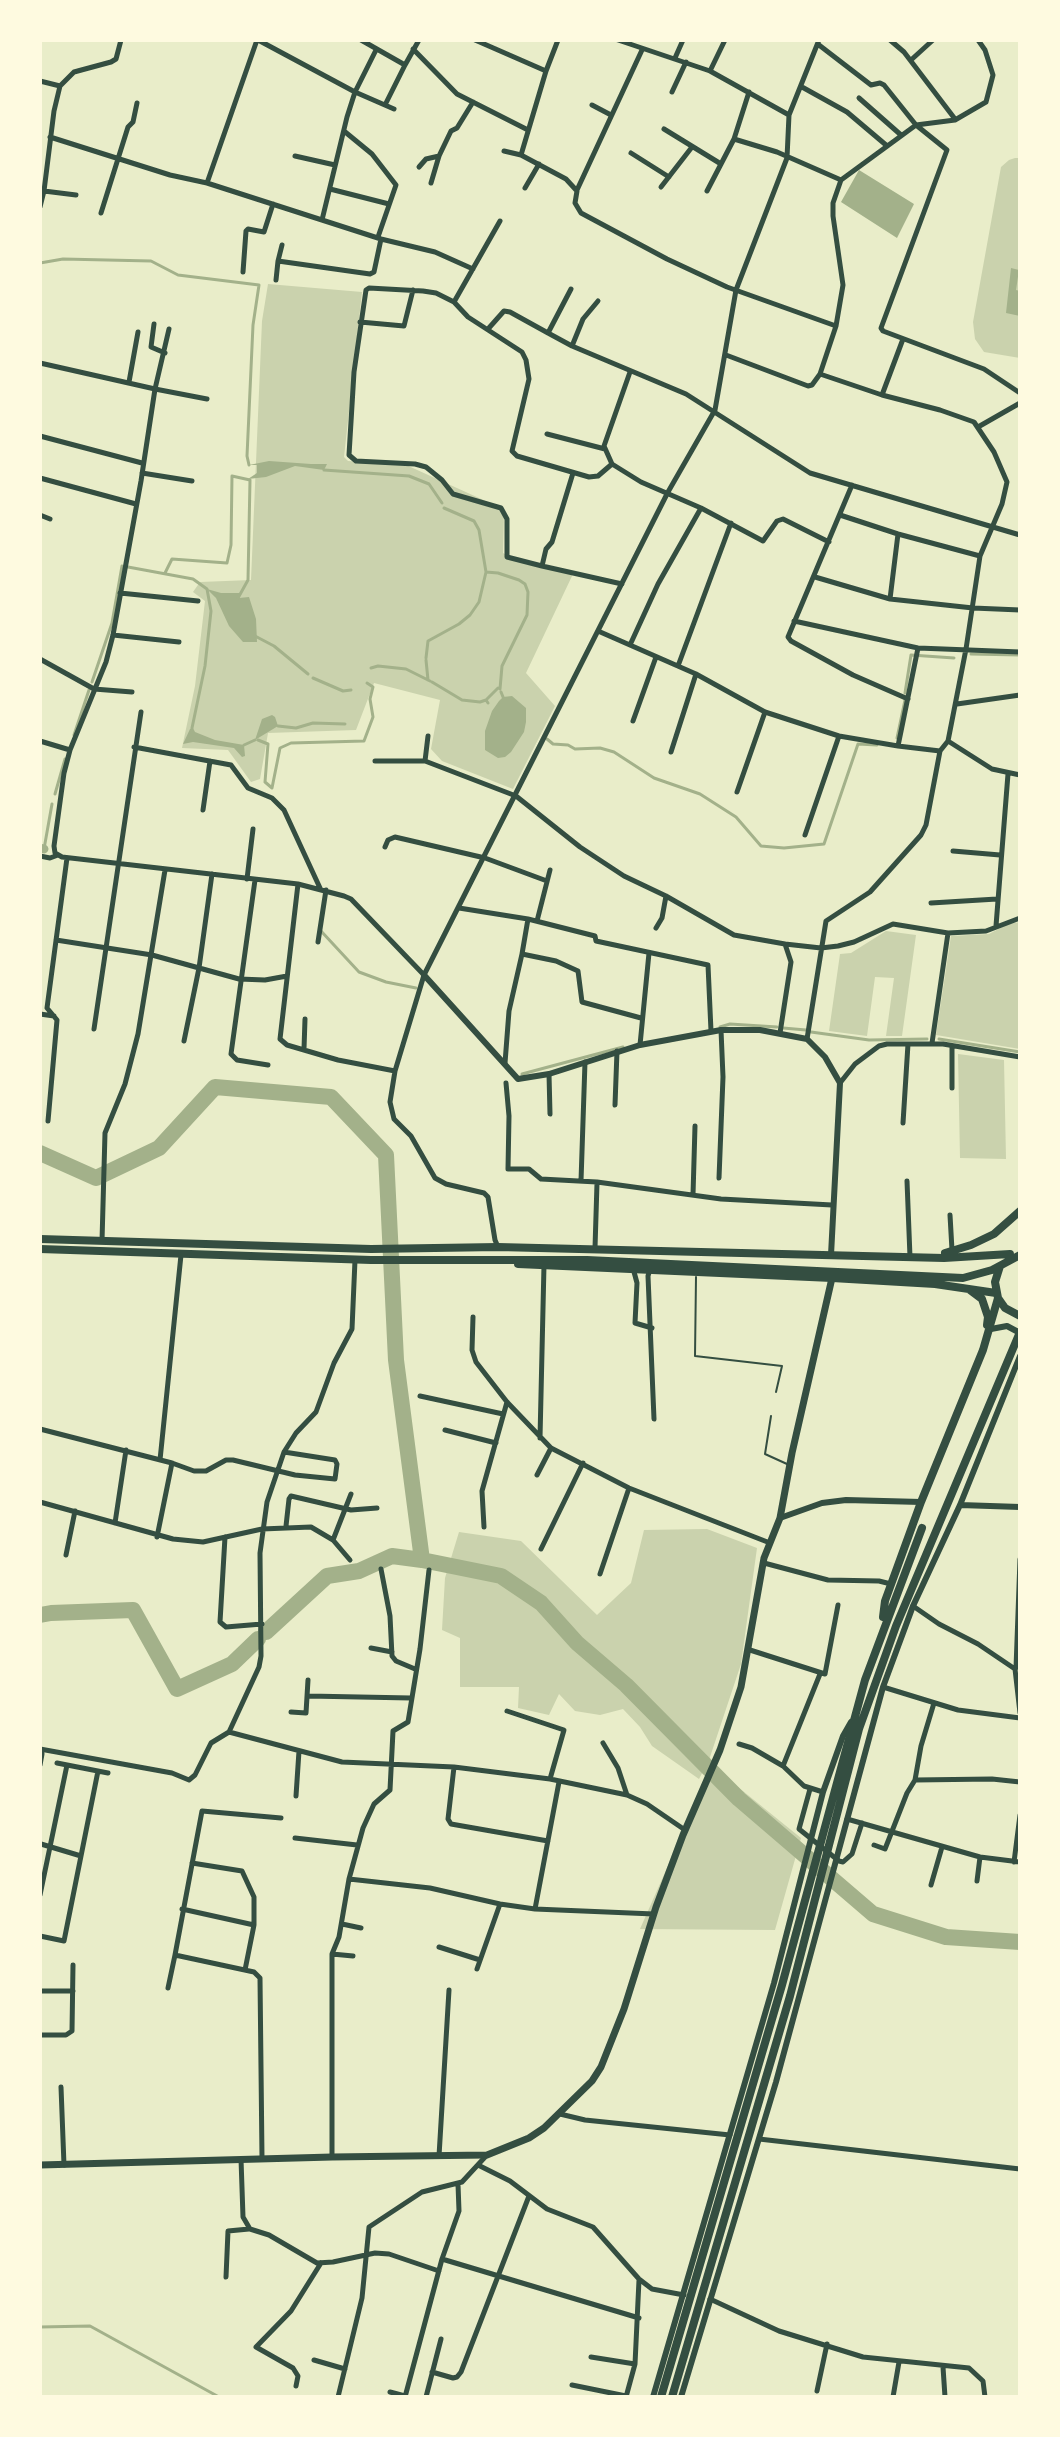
<!DOCTYPE html>
<style>
body{margin:0}
#map{position:relative;width:1060px;height:2437px;overflow:hidden;background:#e9edc9;font-family:"Archivo Narrow",sans-serif}
canvas{display:block}
.frame{position:absolute;inset:0;border:42px solid #fefae0;pointer-events:none}
</style>
<div id="map">
<canvas width="1060" height="2437"></canvas>
<div class="frame"></div>
</div>
<script>
const context = document.querySelector('canvas').getContext('2d');
context.lineJoin = 'round';
function fill(path, color) { context.fillStyle = color; context.fill(path, 'evenodd'); }
const shape = rows => new Path2D(rows.map(r => 'M' + r).join(''));
function strokePath(path, color, width, dash) { context.strokeStyle = color; context.lineWidth = width; context.lineCap = dash ? 'butt' : 'round'; context.setLineDash(dash || []); context.stroke(path); }
const green = shape([
 [1015,158,1020,158,1020,358,984,352,975,339,973,322,1001,167,1009,160],
 [268,284,362,292,344,457,348,461,404,464,501,508,504,514,503,553,518,561,573,574,526,673,555,706,513,789,442,761,431,749,440,700,374,683,356,730,268,733,260,779,251,782,228,750,182,748,195,686,205,601,193,592,200,582,251,580,262,321],
 [1020,922,1020,1049,936,1035,951,936,989,934,1008,924],
 [886,931,916,935,902,1036,886,1036,894,978,875,977,867,1036,829,1031,840,954,851,953],
 [958,1054,1004,1060,1006,1159,960,1158],
 [707,1529,757,1548,741,1664,709,1760,699,1779,652,1746,640,1727,623,1709,600,1715,575,1711,559,1694,549,1715,518,1708,519,1687,460,1687,460,1638,442,1630,445,1578,459,1532,521,1541,597,1615,631,1583,644,1530],
 [712,1766,801,1838,775,1930,640,1929]
]);
const water = shape([
 [859,170,914,204,897,238,841,202],
 [1011,268,1019,270,1016,290,1020,291,1020,316,1006,313],
 [269,461,311,464,327,464,324,470,295,466,266,477,248,479,257,473,257,465,249,465],
 [207,589,221,593,242,593,239,598,249,597,256,619,257,642,243,642,229,626,216,598],
 [512,696,526,708,526,722,524,732,511,752,505,757,498,758,485,750,485,731,492,711,499,701,503,697],
 [272,715,275,717,278,726,255,740,262,719],
 [193,728,195,732,215,740,244,745,245,756,242,757,234,748,193,742,183,744,190,729]
]);
const stream = shape([
 [40,263,63,259,151,261,178,275,259,285,253,325,247,456,249,465],
 [324,470,409,476,429,484,442,503],
 [128,567,193,579,207,589,211,611,205,666,192,728],
 [486,572,498,573,519,580,525,584,528,592,527,615,502,666,500,689],
 [165,573,172,559,227,563,231,545,232,476,250,480],
 [238,598,248,580,250,480],
 [255,636,274,646,308,674],
 [971,654,1020,655],
 [426,658,428,641,459,624,470,615,479,602,486,572,479,530,474,521,444,508],
 [426,660,428,680],
 [371,668,378,666,406,669,430,681],
 [313,678,343,691,351,690],
 [92,682,112,623,122,566],
 [432,682,462,700,480,702,486,700,488,703],
 [501,692,503,697],
 [905,693,911,655,954,658],
 [486,700,498,688],
 [278,726,296,728,313,723,345,724],
 [74,735,89,690],
 [897,738,905,700],
 [547,739,553,744,568,745,575,749,600,748,614,752,654,778,700,794,736,817,761,846,784,848,824,844,858,744,877,745],
 [258,740,268,744,265,782,272,788],
 [244,745,255,740],
 [272,788,280,748,291,743,364,741,373,717,370,699,373,687,367,683],
 [55,794,65,759],
 [44,849,52,804],
 [321,931,359,972,386,982,416,988],
 [720,1027,730,1024,777,1027],
 [783,1028,806,1030],
 [811,1032,869,1040,927,1039],
 [939,1039,1020,1052],
 [522,1074,623,1047],
 [40,2327,90,2326,219,2397]
]);
const canal = shape([
 [40,848,44,849]
]);
const river = shape([
 [40,1153,96,1178,159,1148,215,1087,331,1097,386,1155,396,1360,422,1560,501,1576,541,1603,577,1643,626,1685,739,1799,873,1914,946,1937,1020,1942],
 [40,1615,51,1613,133,1610,177,1689,232,1664,258,1639],
 [266,1632,327,1576,359,1571,392,1556,422,1560]
]);
const service = shape([
 [696,1277,695,1356,782,1366,776,1392],
 [771,1416,765,1454,787,1464]
]);
const minor = shape([
 [258,40,355,92,394,109],
 [361,40,405,65,419,40],
 [475,40,546,71],
 [558,40,546,71,521,155,566,179,577,191,575,203,581,213,667,259,727,287,836,326],
 [618,40,710,71,789,115],
 [890,40,904,52,955,119],
 [819,45,871,85,880,83,884,85,916,125,947,150,881,328,883,331,984,369,1020,393],
 [413,49,457,94,528,130],
 [675,58,683,40],
 [911,60,933,40],
 [710,71,725,40],
 [40,81,60,86],
 [802,87,847,112,886,145],
 [672,92,686,62],
 [859,98,901,135],
 [385,105,405,65],
 [592,105,611,115],
 [664,129,721,164],
 [344,131,372,154,396,185,378,237],
 [50,137,170,175,207,183,381,239,435,252,473,269],
 [734,139,777,152,841,180],
 [504,151,521,155],
 [631,153,669,177],
 [295,156,335,165],
 [419,167,426,159,439,156],
 [207,183,257,40],
 [431,183,439,156,451,131,457,128,473,102],
 [661,187,692,147],
 [525,188,539,164],
 [330,189,389,204],
 [577,190,642,50],
 [44,191,76,195],
 [707,191,734,139,749,92],
 [40,207,44,191,54,111,60,86,74,72,111,62,116,59,121,40],
 [101,213,128,127,133,122,137,103],
 [322,220,347,117,355,92,376,50],
 [500,221,454,302,468,317,522,352,526,360,529,379,512,451,517,456,589,477,598,476,612,464],
 [282,245,278,261,370,274,374,272,381,239],
 [243,272,246,231,248,229,264,232,273,204],
 [276,280,278,261],
 [454,302,436,293,423,291,369,288,366,290,354,372,349,455,356,461,415,464,426,467,442,480,453,494,501,508,507,519,507,557,542,566],
 [360,322,404,326,413,290],
 [154,324,151,347,165,353],
 [169,329,155,389,207,399],
 [488,329,504,311,510,312,548,333,571,289],
 [548,333,572,346,686,394,810,473,1020,535],
 [903,339,882,395,940,410,974,422,994,452,1007,482,1002,504,980,556,966,649,948,741],
 [572,346,583,319,598,301],
 [726,355,808,386,812,385,820,374,836,326,843,285,833,216,833,203,841,180,916,125,955,120,986,102,993,75,985,50,978,40],
 [40,363,155,389,141,481,113,635,106,662,70,750,64,773,54,846,55,853,62,857,298,884,344,896,351,899,424,975],
 [630,372,604,446,612,464,641,482,701,508,763,541,777,521,783,519,829,542],
 [820,374,882,395],
 [129,382,138,332],
 [978,427,1020,403],
 [547,434,605,449],
 [40,436,142,463],
 [142,473,192,481],
 [573,473,552,542,546,549,542,566,622,584],
 [40,478,136,504],
 [852,485,788,637,791,641,853,675,908,699],
 [40,515,50,519],
 [840,515,898,534,980,556],
 [815,577,890,599,973,608,1020,610],
 [120,593,198,601],
 [890,599,898,534],
 [794,621,918,648,1020,652],
 [598,631,696,674,765,712,839,736,898,746,940,751,948,741,992,769,1020,775],
 [113,635,179,642],
 [630,645,658,584,701,508],
 [40,659,94,689,132,692],
 [678,666,731,523],
 [957,704,1020,695],
 [633,721,656,657],
 [40,741,70,750],
 [898,746,918,648],
 [134,747,231,765,248,788,272,798,284,810,320,888],
 [671,752,696,674],
 [375,761,425,761,516,796,580,847,624,876,666,896,734,935,785,944,791,962,780,1033],
 [425,761,428,736],
 [737,792,765,712],
 [203,810,210,761],
 [805,835,839,736],
 [385,847,388,840,395,837,485,858,547,881],
 [953,851,1000,855],
 [40,856,50,858,58,855],
 [247,879,253,829],
 [255,880,231,1054,237,1060,268,1065],
 [298,884,280,1039,287,1045,338,1060,395,1071],
 [931,903,997,899],
 [459,908,528,919,595,936,596,941,708,965,711,1031],
 [528,919,522,954,556,961,578,971,582,1002,641,1018],
 [537,921,550,870],
 [996,926,1008,774],
 [656,928,662,918,666,896],
 [56,940,152,955,239,979,265,980,287,976],
 [318,942,326,890],
 [785,944,821,948,838,946,854,942,893,924,948,933],
 [40,1014,54,1016],
 [94,1029,141,712],
 [807,1039,826,921,870,892,921,835,926,825,940,751],
 [184,1041,199,968,212,874],
 [932,1043,948,933,986,931,1020,918],
 [640,1045,649,953],
 [304,1049,305,1019],
 [505,1063,509,1011,522,954],
 [549,1074,550,1114],
 [506,1083,509,1116,508,1169,529,1169,541,1179,597,1182,721,1199,832,1205],
 [840,1083,855,1064,879,1046,887,1044,943,1044,1020,1057],
 [952,1088,952,1046],
 [615,1105,617,1051],
 [48,1121,57,1020,47,1008,67,858],
 [903,1123,908,1044],
 [719,1178,723,1077,721,1030],
 [581,1181,585,1062],
 [907,1181,910,1257],
 [693,1195,695,1126],
 [950,1215,952,1250],
 [102,1241,105,1133,125,1084,138,1034,165,870],
 [498,1247,495,1240,488,1197,484,1193,446,1184,435,1178,411,1136,394,1119,390,1102,395,1071,424,975,668,492,715,410,736,290,787,158,789,115,819,40],
 [595,1248,597,1183],
 [633,1268,637,1283,635,1323,652,1328],
 [650,1269,648,1276,654,1419],
 [473,1317,472,1350,476,1362,507,1402,551,1448,629,1488,770,1543],
 [420,1396,503,1414],
 [40,1429,172,1463,194,1471,206,1471,226,1460,233,1460,295,1475,335,1479,337,1464,335,1460,284,1452],
 [445,1430,496,1443],
 [540,1438,544,1265],
 [160,1460,181,1255],
 [537,1475,551,1448],
 [40,1502,173,1539,203,1542,262,1529,311,1527,333,1540,350,1560],
 [115,1523,126,1450],
 [286,1526,289,1499,291,1496,351,1510,377,1508],
 [484,1527,482,1491,507,1402],
 [157,1537,172,1463],
 [225,1537,220,1622,226,1627,262,1624],
 [333,1540,351,1494],
 [541,1549,583,1463],
 [66,1555,75,1511],
 [764,1563,828,1580,879,1581,891,1584],
 [381,1569,390,1616,392,1656,396,1661,415,1669],
 [600,1574,629,1488],
 [913,1606,939,1624,978,1644,1015,1669,1020,1713],
 [371,1648,392,1652],
 [750,1650,825,1674,838,1605],
 [1016,1668,1020,1559],
 [820,1674,783,1766,804,1786,823,1792],
 [883,1687,958,1710,1020,1718],
 [308,1696,411,1698],
 [934,1703,921,1746,915,1780,992,1779,1020,1782],
 [507,1711,564,1730,550,1779],
 [291,1712,306,1713,308,1680],
 [229,1732,342,1762,454,1767,550,1779,627,1795,647,1804,685,1830],
 [603,1743,618,1768,627,1795],
 [739,1744,752,1748,783,1766],
 [40,1749,172,1773,189,1780,195,1775,211,1743,229,1732,259,1667,261,1656,260,1553,267,1502,284,1452,296,1433,316,1412,334,1363,352,1329,355,1260],
 [57,1763,108,1773],
 [40,1765,42,1754],
 [454,1767,448,1819,451,1824,548,1841],
 [810,1789,799,1829,839,1861,843,1862,852,1854,862,1823],
 [296,1796,299,1751],
 [847,1819,980,1857,1020,1862],
 [295,1838,357,1845],
 [41,1844,81,1856],
 [874,1845,885,1849,907,1793,915,1780],
 [1014,1862,1020,1815],
 [192,1863,242,1871,254,1897,254,1925],
 [349,1879,430,1888,500,1904,535,1909,654,1914],
 [977,1881,980,1857],
 [931,1885,942,1847],
 [40,1895,67,1765],
 [182,1909,254,1925,245,1970],
 [535,1909,559,1782],
 [342,1924,361,1928],
 [40,1936,64,1941,98,1771],
 [439,1947,480,1960],
 [332,1954,353,1956],
 [477,1969,500,1904],
 [168,1988,175,1955],
 [40,1991,73,1991],
 [40,2035,66,2035,72,2031,73,1965],
 [61,2087,64,2165],
 [560,2114,585,2120,730,2135],
 [759,2139,1020,2169],
 [439,2156,449,1990],
 [332,2157,332,1954,339,1937,349,1879,363,1828,374,1804,390,1790,393,1731,408,1722,420,1649,429,1570],
 [262,2158,260,1978,254,1972,175,1955,202,1811,281,1818],
 [241,2159,243,2217,250,2229,269,2235,317,2263,333,2262,375,2253,389,2254,439,2271],
 [478,2165,510,2181,547,2209,593,2227,639,2279,652,2289,684,2295],
 [442,2259,639,2318],
 [226,2277,228,2231,249,2229],
 [710,2299,779,2331,863,2357,969,2368,983,2381,985,2397],
 [591,2357,635,2364],
 [314,2360,345,2369],
 [943,2367,945,2397],
 [432,2372,453,2378,457,2377,461,2372,529,2196],
 [572,2385,626,2396],
 [296,2386,298,2376,293,2368,256,2347,291,2311,321,2263],
 [817,2391,827,2344],
 [390,2392,405,2396],
 [338,2397,362,2298,369,2227,422,2192,462,2182,486,2156],
 [405,2397,442,2259,459,2211,458,2184],
 [426,2397,441,2339],
 [626,2397,635,2364,639,2280],
 [893,2397,899,2362]
]);
const tertiary = shape([
 [424,975,518,1079,549,1074,640,1045,721,1030,760,1030,807,1039,825,1057,840,1083,831,1255],
 [991,1329,1007,1326,1020,1333],
 [960,1505,1020,1507],
 [780,1518,822,1503,846,1500,921,1502],
 [653,2397,774,1983,823,1792,843,1736,851,1722],
 [681,2397,776,2082,883,1687,913,1606,960,1505,1020,1356]
]);
const primary = shape([
 [40,2165,332,2157,487,2155,529,2138,544,2128,592,2081,601,2067,624,2009,656,1907,683,1835,720,1750,741,1687,764,1558,780,1518,792,1453,832,1278]
]);
const trunk = shape([
 [40,1239,371,1249,498,1247,944,1258,1010,1254],
 [40,1249,371,1260,587,1260,963,1278,992,1270,1020,1255],
 [945,1253,971,1245,994,1234,1020,1211],
 [518,1264,832,1278,935,1284,996,1293],
 [1000,1266,995,1282,998,1298,1005,1308,1020,1316],
 [970,1290,982,1299,988,1317,987,1325],
 [883,1617,885,1601,921,1502,983,1350,998,1298],
 [661,2397,782,1985,865,1680,922,1528],
 [672,2397,790,1996,859,1729,896,1626,1020,1332]
]);
fill(green, '#cad2ad');
fill(water, '#a3b18a');
strokePath(stream, '#a3b18a', 3);
strokePath(canal, '#a3b18a', 9);
strokePath(river, '#a3b18a', 16);
strokePath(service, '#344e41', 2);
strokePath(minor, '#344e41', 5);
strokePath(tertiary, '#344e41', 6);
strokePath(primary, '#344e41', 7);
strokePath(trunk, '#344e41', 8);
</script>
